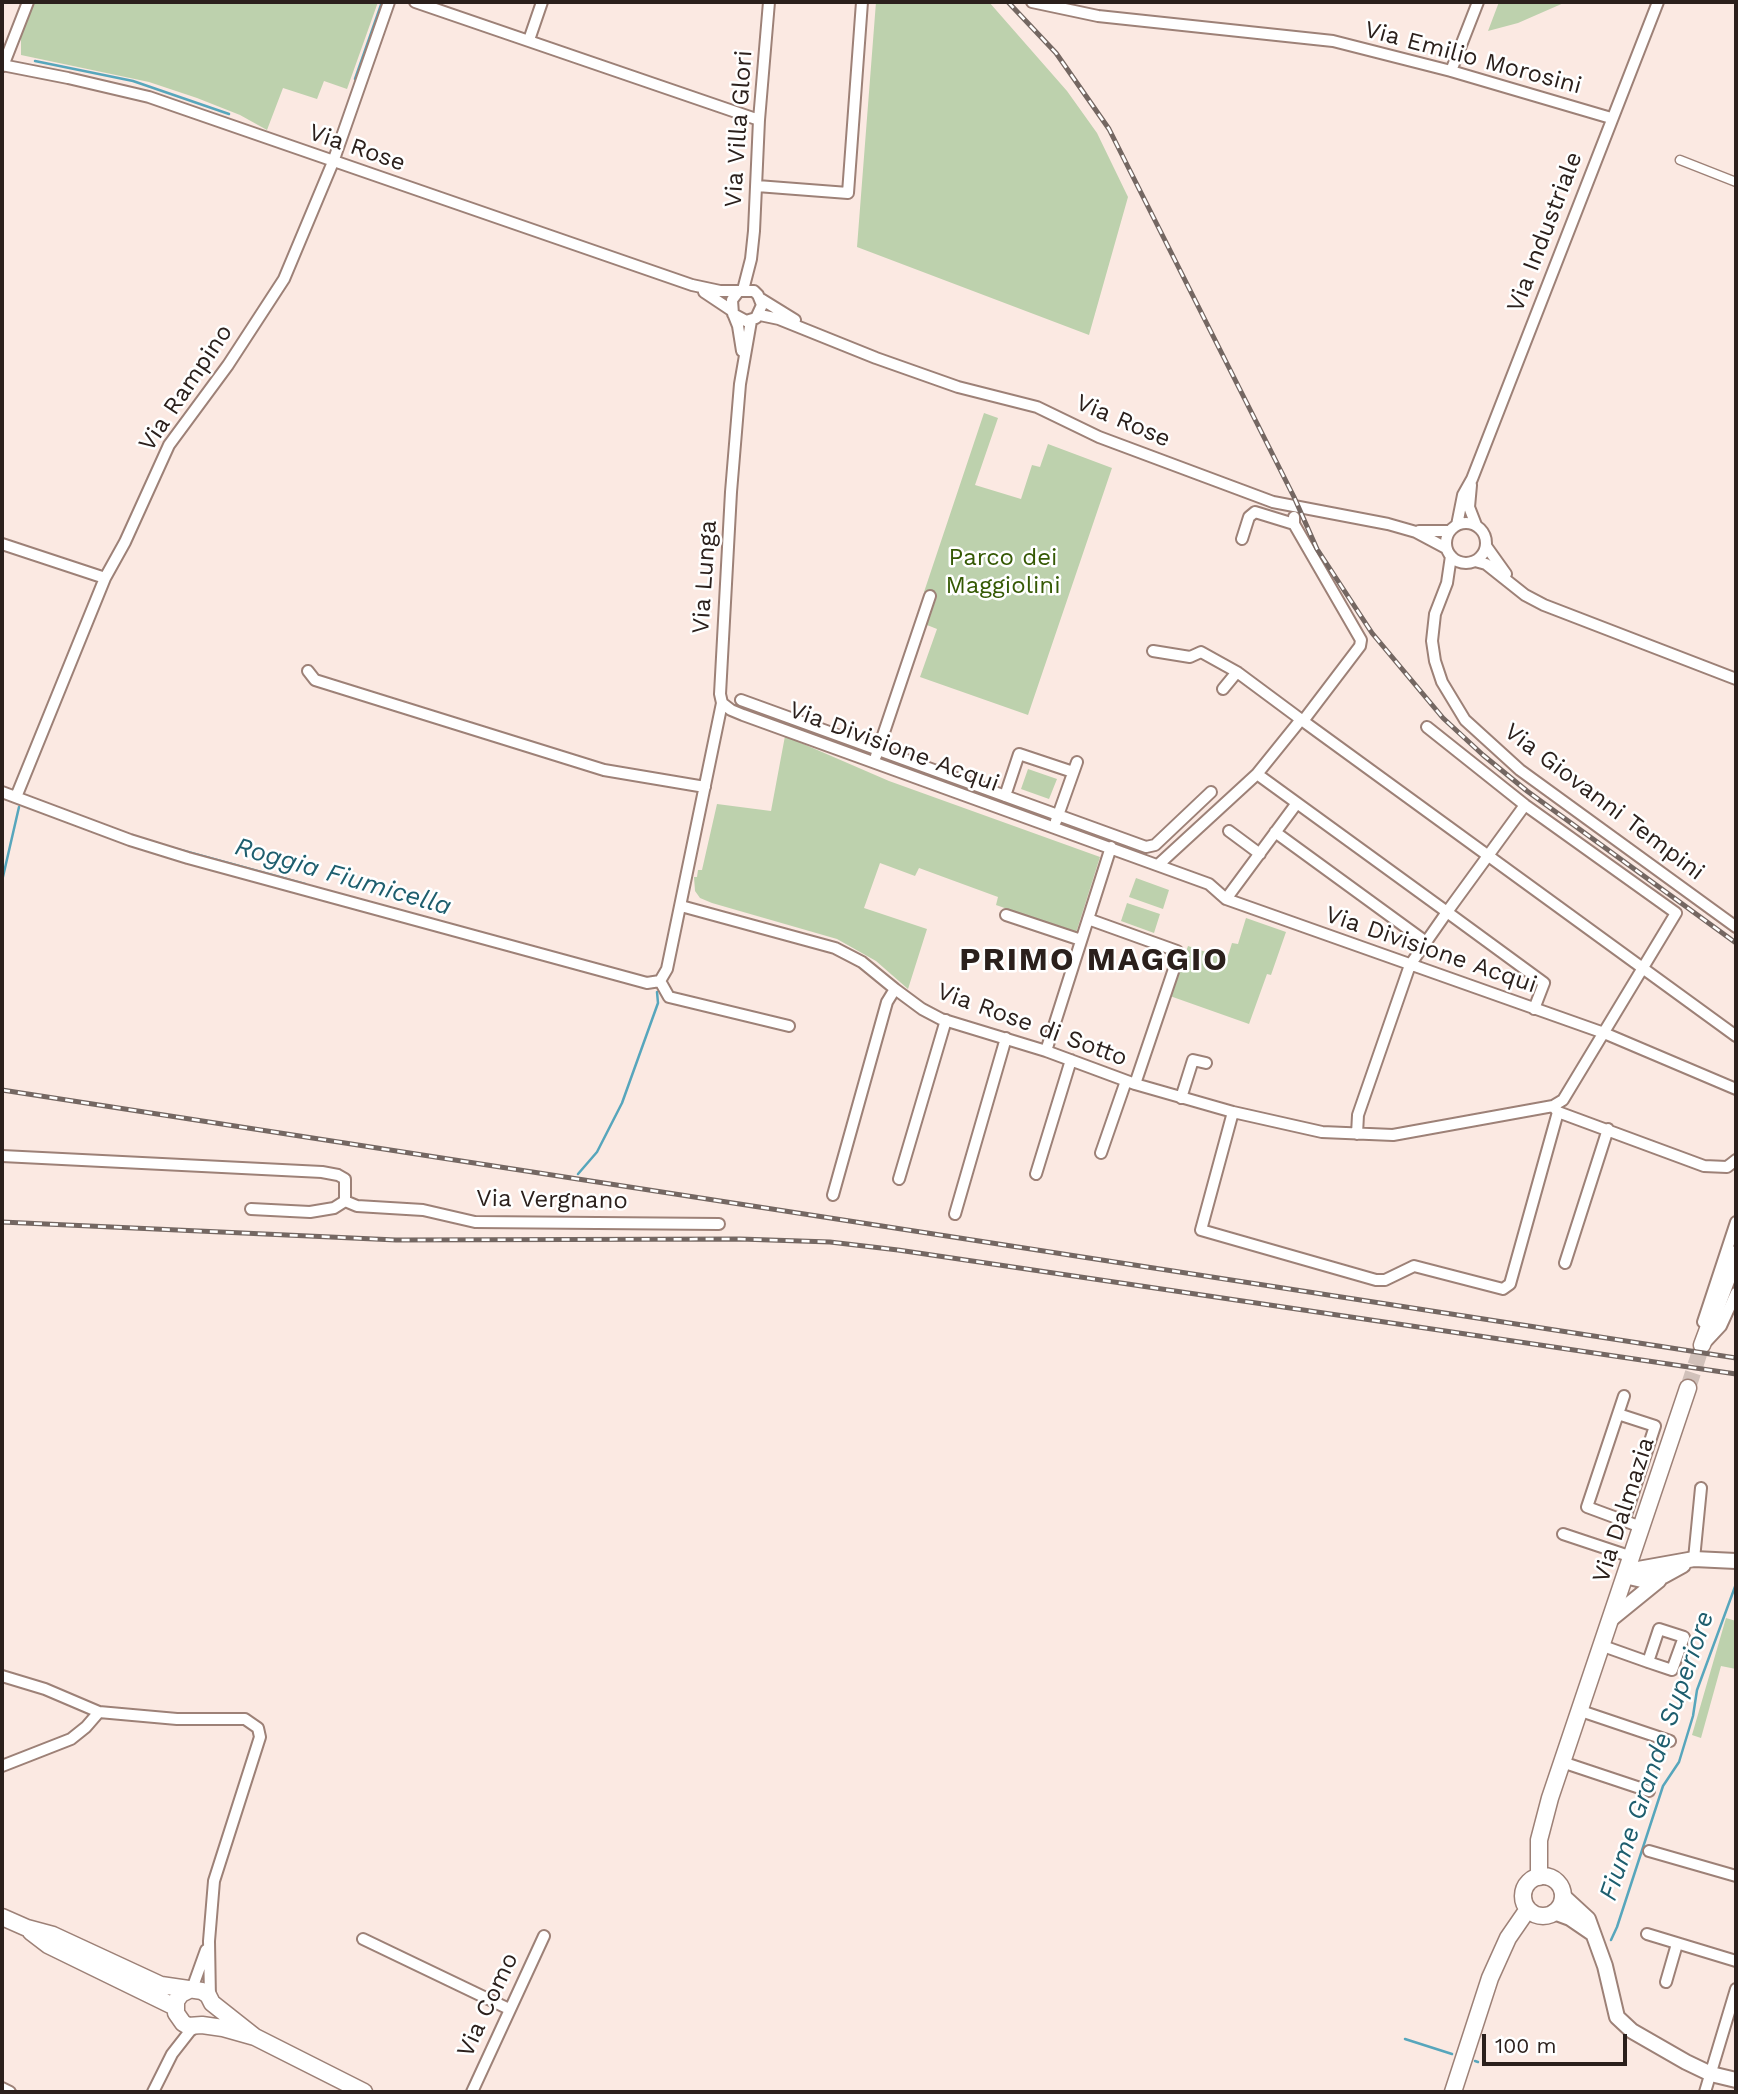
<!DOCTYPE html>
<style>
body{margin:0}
#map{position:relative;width:1738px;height:2094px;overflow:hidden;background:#fbe9e2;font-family:"Work Sans",sans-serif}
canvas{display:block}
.frame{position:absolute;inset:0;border:4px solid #2b201c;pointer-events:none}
.scale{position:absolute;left:1482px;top:2034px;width:145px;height:32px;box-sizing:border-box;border:4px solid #2b201c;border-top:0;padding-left:9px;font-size:21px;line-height:24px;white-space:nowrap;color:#2b201c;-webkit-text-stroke:5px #fff;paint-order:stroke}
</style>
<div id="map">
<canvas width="1738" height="2094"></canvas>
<div class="frame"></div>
<div class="scale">100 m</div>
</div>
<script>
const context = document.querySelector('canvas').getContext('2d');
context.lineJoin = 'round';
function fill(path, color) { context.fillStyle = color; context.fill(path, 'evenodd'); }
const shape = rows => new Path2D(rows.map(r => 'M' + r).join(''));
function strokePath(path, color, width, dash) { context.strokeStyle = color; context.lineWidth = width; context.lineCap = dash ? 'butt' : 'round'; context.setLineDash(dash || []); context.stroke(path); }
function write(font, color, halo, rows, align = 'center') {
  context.font = font + ' "Work Sans",sans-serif'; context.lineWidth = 5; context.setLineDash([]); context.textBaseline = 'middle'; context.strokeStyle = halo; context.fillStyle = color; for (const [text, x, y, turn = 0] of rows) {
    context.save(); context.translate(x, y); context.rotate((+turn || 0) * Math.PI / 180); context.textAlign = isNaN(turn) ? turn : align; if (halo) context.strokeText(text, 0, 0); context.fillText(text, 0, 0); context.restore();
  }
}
const green = shape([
 [31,2,378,2,347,89,324,81,317,99,283,88,267,130,240,115,197,98,149,82,21,55,21,35],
 [876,2,989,2,1067,91,1097,133,1128,197,1089,335,857,247],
 [1499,2,1566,2,1518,23,1488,31],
 [984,413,998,418,975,485,1021,499,1032,465,1040,467,1048,444,1112,468,1028,715,920,677,937,629,927,625,937,596,924,592],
 [785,736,889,781,1100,857,1076,933,996,905,998,897,919,868,915,876,880,863,864,908,927,929,908,989,876,961,837,939,712,903,700,898,695,891,694,877,697,877,698,870,702,870,717,804,771,811],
 [1028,769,1057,779,1049,799,1021,789],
 [1136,878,1169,890,1163,909,1129,897],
 [1127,903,1160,914,1154,933,1121,921],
 [1246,918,1286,932,1271,975,1267,974,1249,1024,1170,996,1188,946,1227,959,1232,943,1238,944],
 [1726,1618,1736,1621,1736,1669,1721,1666,1701,1738,1692,1735]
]);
const stream = shape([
 [35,61,133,81,229,114],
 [355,79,382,2],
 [166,846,305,884],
 [2,881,19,807],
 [578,1174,597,1152,622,1103,658,1003,657,992],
 [1611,1940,1617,1927,1663,1786,1679,1762,1693,1716,1697,1690,1736,1584],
 [1405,2039,1452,2054],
 [1475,2061,1478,2062]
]);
const secondaryTunnel = shape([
 [1688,1388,1702,1345]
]);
const pedestrian = shape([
 [1680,160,1736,182]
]);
const minor = shape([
 [415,2,759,120],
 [1032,2,1098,16,1333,41,1451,71,1611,118],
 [529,40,542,2],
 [2,65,68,78,149,97,692,285,720,291,754,291,758,295,762,305,756,318,746,321,733,314,732,300,738,292],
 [3,66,28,2],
 [1451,71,1478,2],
 [757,186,848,193,862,2],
 [743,290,751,259,754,231,759,120,769,2],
 [704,292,731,310],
 [761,299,795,320],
 [760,315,779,319,876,358,958,387,1037,407,1099,437,1273,502,1388,524,1416,532,1446,548],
 [734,316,738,326,742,351],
 [1471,485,1469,507,1476,525],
 '1446 543a20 20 0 1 1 40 0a20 20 0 1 1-40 0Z',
 [1457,525,1463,495,1472,479,1658,2],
 [1419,531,1450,531],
 [1242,539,1249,517,1255,512,1294,524],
 [2,544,105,578],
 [1486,546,1506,574],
 [1451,556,1447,583,1435,614,1432,641,1435,661,1442,682,1465,720,1520,770,1736,927],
 [1475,561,1486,564,1525,595,1544,605,1736,679],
 [1153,651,1190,657,1201,652,1237,672,1303,721,1360,646,1361,640,1294,524,1294,517],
 [308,671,315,680,604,770,705,787],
 [1223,689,1237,672],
 [741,700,1146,847,1155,845,1211,792],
 [722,703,731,710,743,715,1209,884,1226,899,1604,1033,1736,1089],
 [876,756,930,596],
 [1257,774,1447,912,1525,805],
 [2,792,130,840,188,858,647,983,660,981],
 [1005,796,1019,754,1073,772],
 [16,797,105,578,125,542,169,445,228,365,284,279,333,162,389,2],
 [1056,821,1077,762],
 [1229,831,1260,854],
 [1275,832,1426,942],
 [1158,865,1257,774,1299,722,1303,721,1736,1036],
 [1226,899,1297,803],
 [681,906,835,948,862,962,895,989,922,1009,941,1019,1046,1051,1135,1084,1233,1112,1322,1132,1393,1135,1553,1106,1563,1100,1676,913,1525,805,1427,727],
 [1006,915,1081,940],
 [1088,919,1177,951,1179,954,1135,1084],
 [660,981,667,969,722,703,720,694,731,492,740,384,751,321],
 [660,981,669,997,789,1026],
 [1046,1051,1111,847],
 [1181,1098,1193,1060,1206,1063],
 [1233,1112,1201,1230,1376,1280,1385,1280,1414,1266,1503,1289,1510,1284,1558,1112,1553,1106],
 [1558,1112,1704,1166,1727,1167,1736,1160],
 [1357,1134,1358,1115,1410,965,1447,912,1544,983,1534,1009],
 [1101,1153,1126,1081],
 [2,1156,322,1172,338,1175,345,1179,345,1201,334,1208,310,1212,251,1209],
 [1036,1174,1071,1060],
 [899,1179,946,1020],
 [833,1195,887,1002,895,989],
 [345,1201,357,1206,423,1210,475,1222,719,1224],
 [955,1214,1006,1038],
 [1565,1263,1608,1129],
 [1703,1322,1736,1222],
 [1707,1341,1721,1326,1736,1293],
 [1624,1396,1587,1507,1641,1527],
 [1618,1414,1655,1426,1624,1521],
 [1563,1534,1632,1557],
 [1694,1559,1701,1488],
 [1603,1646,1648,1662,1672,1670,1684,1637,1659,1629,1648,1662],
 [2,1676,45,1689,99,1712],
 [1581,1711,1670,1741],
 [1562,1762,1649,1791],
 [2,1766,71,1739,86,1727,99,1712,177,1719,245,1719,258,1728,260,1737,214,1881,209,1941,210,1999],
 [1649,1851,1736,1876],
 [1647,1934,1736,1961],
 [363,1939,509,2009],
 [1666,1982,1677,1944],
 [192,1989,206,1950],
 [2,2088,10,2092],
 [153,2092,172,2054,190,2031,197,2026],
 [472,2092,544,1936],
 [1705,2092,1736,1989]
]);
const tertiary = shape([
 [1627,1571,1694,1559,1736,1561],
 [1625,1576,1646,1581,1663,1576,1683,1565],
 [1611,1619,1659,1580],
 [1563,1896,1588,1919,1605,1966,1617,2017,1632,2031,1686,2062,1711,2074,1736,2080],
 [1554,1912,1570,1918,1592,1933]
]);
const secondary = shape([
 [1702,1345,1736,1254],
 '1523 1896a20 20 0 1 1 40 0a20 20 0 1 1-40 0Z',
 [1539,1877,1539,1840,1550,1798,1688,1388],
 [2,1917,27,1928,53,1935,161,1985,202,1991,208,1995,212,2003,255,2037],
 [31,1932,48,1945,175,2007],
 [189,1990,181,1994,176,2001,176,2013,183,2023,188,2026,202,2025,223,2028,255,2037,364,2092],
 [1453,2092,1490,1978,1508,1938,1528,1909]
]);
const rail = shape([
 [1008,2,1056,53,1109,129,1294,497,1317,549,1372,633,1443,718,1483,755,1527,791,1736,943],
 [2,1090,1736,1358],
 [2,1222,396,1240,740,1239,830,1242,898,1250,1736,1374]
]);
const streetNames = [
 ["Via Emilio Morosini",1473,58,15],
 ["Via Villa Glori",739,129,-86],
 ["Via Rose",357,148,19],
 ["Via Industriale",1545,232,-69],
 ["Via Rampino",186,388,-56],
 ["Via Rose",1123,421,23],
 ["Via Lunga",705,577,-86],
 ["Via Divisione Acqui",894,747,20],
 ["Via Giovanni Tempini",1604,802,37],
 ["Via Divisione Acqui",1431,950,19],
 ["Via Rose di Sotto",1032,1025,20],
 ["Via Vergnano",552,1200,1],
 ["Via Dalmazia",1624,1510,-72],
 ["Via Como",488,2005,-65]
];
const parkNames = [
 ["Parco dei",1003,558],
 ["Maggiolini",1003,586]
];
const waterNames = [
 ["Roggia Fiumicella",343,877,16],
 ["Fiume Grande Superiore",1657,1756,-71]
];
const districtNames = [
 ["PRIMO MAGGIO",1094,961]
];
fill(green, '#bdd1ad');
strokePath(stream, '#57a6bc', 2.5);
strokePath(secondaryTunnel, '#d1c1ba', 16, [16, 8]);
strokePath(pedestrian, '#9d8177', 11);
strokePath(minor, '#9d8177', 14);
strokePath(tertiary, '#9d8177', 18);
strokePath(secondary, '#9d8177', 19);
strokePath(pedestrian, '#fff', 8);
strokePath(minor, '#fff', 10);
strokePath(tertiary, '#fff', 14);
strokePath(secondary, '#fff', 16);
strokePath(rail, '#746762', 5);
strokePath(rail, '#fff', 2.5, [8]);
write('24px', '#2b201c', '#fff', streetNames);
write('24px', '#355904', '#fff', parkNames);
write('italic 26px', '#1e5e6e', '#fff', waterNames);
context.letterSpacing = '2px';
write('bold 32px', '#2b201c', '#fff', districtNames);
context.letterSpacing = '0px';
</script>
